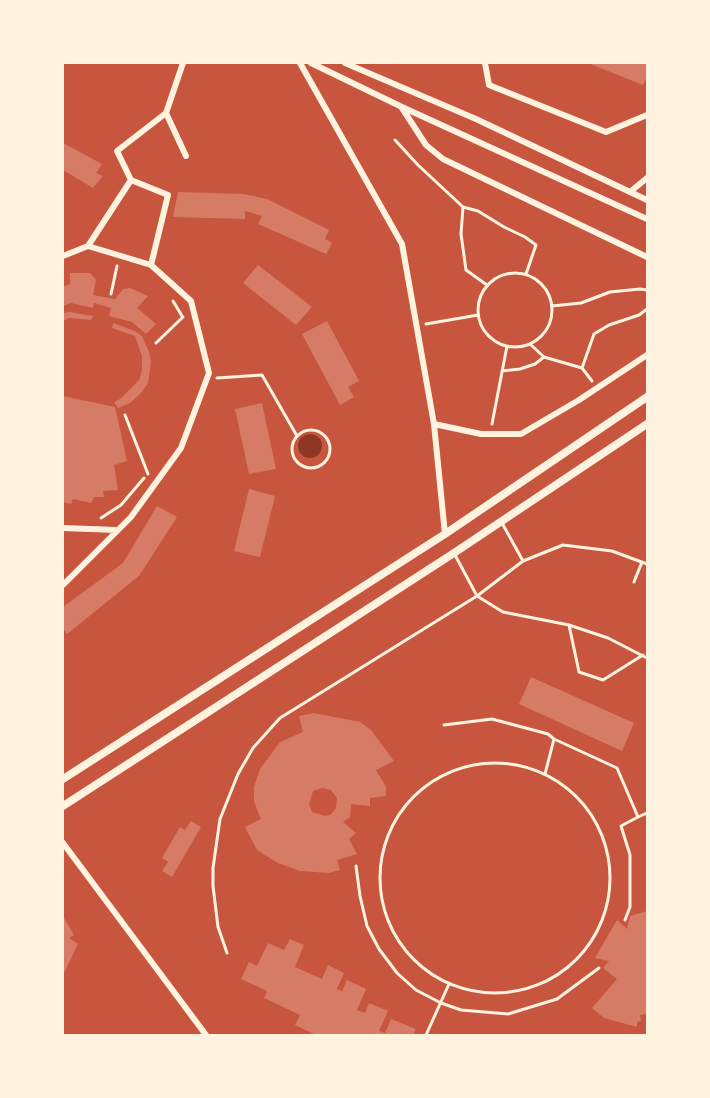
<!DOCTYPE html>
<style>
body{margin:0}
#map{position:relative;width:710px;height:1098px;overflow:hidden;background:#c8553d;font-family:"Fira Sans",sans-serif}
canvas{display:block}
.frame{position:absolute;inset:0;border:64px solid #fff3e0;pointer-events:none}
</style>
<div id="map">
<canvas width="710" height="1098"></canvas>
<div class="frame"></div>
</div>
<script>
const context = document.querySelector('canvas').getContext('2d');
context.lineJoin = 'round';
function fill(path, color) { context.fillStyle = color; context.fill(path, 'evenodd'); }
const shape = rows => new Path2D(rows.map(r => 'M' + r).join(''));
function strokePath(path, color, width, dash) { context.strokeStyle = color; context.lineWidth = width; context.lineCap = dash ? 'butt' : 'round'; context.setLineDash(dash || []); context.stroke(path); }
const water = shape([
 '298 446a12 12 0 1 1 24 0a12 12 0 1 1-24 0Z'
]);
const building = shape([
 [588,63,647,63,647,76,643,85],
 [63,143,102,164,96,173,103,176,93,188,63,170],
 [178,192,244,194,267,199,329,230,325,239,332,243,326,254,258,224,262,216,245,211,245,219,173,217],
 [258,265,312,307,296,325,243,283],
 [70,273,90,273,96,280,93,295,115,299,123,289,130,288,148,296,137,308,156,324,146,334,132,322,109,316,111,308,94,303,93,308,71,303,63,306,63,287,70,284],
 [70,312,93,316,91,320,69,318,63,321,63,313],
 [327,321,359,381,348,387,354,397,340,405,302,334],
 [113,323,135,331,142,336,149,352,151,362,148,383,141,393,130,403,118,408,114,402,120,399,139,380,142,370,142,356,135,336,112,328],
 [63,396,115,407,127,461,114,465,118,490,103,491,104,497,94,497,91,503,73,499,71,504,63,502],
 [262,403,276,469,249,474,235,409],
 [249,489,275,496,260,557,234,551],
 [157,506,177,517,139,576,67,634,63,628,63,607,123,563],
 [531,677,634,723,622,751,519,704],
 [314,713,360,722,371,730,394,761,376,770,386,787,386,796,370,798,370,806,351,804,350,817,343,822,356,833,349,839,357,854,337,860,340,870,329,873,300,871,278,863,257,850,245,827,261,819,254,802,254,787,260,769,280,742,303,732,299,716],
 [322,788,331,790,337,798,336,808,330,815,325,816,312,812,309,804,313,791],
 [191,821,201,827,172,877,162,871,168,862,162,858,180,827,185,830],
 [647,911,647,1014,640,1015,641,1021,637,1022,637,1027,604,1018,592,1008,617,979,603,968,609,961,595,958,617,920,627,929,630,916],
 [63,916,74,935,69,938,78,944,63,975],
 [290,939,304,945,295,967,322,979,328,965,344,973,337,989,342,991,347,980,366,989,357,1010,365,1013,369,1003,388,1011,379,1031,385,1033,391,1019,416,1029,413,1035,316,1035,295,1025,300,1015,264,998,267,991,241,979,249,962,257,966,268,943,284,950]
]);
const path = shape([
 [395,140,418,165,463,207,478,211,504,227,525,237,536,245,526,274],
 [463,207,461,234,466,270,487,285],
 '478 310a37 37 0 1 1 74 0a37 37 0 1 1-74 0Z',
 [111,294,117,266],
 [173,301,182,316],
 [552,306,581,303,610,292,640,289,647,290],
 [426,324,478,315],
 [156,343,183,317],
 [530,344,544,357,582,368,594,334,609,325,639,315,647,309],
 [582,368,592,381],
 [502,371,520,369,535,364,544,357],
 [217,378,262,375,297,436],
 [125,415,148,474],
 [492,424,507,346],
 '292 449a19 19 0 1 1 38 0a19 19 0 1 1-38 0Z',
 [101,518,121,505,144,478],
 [444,725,492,719,548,734,554,739,617,768,638,817,647,813],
 '380 878a115 115 0 1 1 230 0a115 115 0 1 1-230 0Z',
 [545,774,554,739],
 [356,866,360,896,367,926,379,949,397,973,416,990,441,1003,461,1010,508,1014,557,999,599,968],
 [625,920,630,907,630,855,621,826,638,817],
 [426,1035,449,984]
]);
const service = shape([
 [502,523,523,561],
 [455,555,477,596,503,612,569,625,608,638,647,658],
 [634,582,642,562],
 [569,625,579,672,603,680,643,655],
 [227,953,218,927,213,886,213,868,220,819,238,774,253,748,280,718,477,596,523,561,563,545,612,551,647,564]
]);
const minor = shape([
 [300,63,402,244,434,424,481,434,521,434,579,400,647,355],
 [311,63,402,107,647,219],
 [345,63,476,119,647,200],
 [485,63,489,85,606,132,647,115],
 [402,108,426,145,443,159,647,257],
 [166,113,183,63],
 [131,180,117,151,166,113,186,156],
 [630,192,647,178],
 [88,246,131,180,168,195,151,265],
 [63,256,88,246,151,265,191,301,209,373,181,448,131,517,63,585],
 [434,424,445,534],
 [63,528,117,530],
 [63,843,206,1035]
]);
const tertiary = shape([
 [63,779,445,534,647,397],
 [63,806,454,553,647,424]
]);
fill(water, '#8f3625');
fill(building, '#d67c66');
strokePath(path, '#fff3e0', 3);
strokePath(service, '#fff3e0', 3);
strokePath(minor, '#fff3e0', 6);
strokePath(tertiary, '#fff3e0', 8);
</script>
